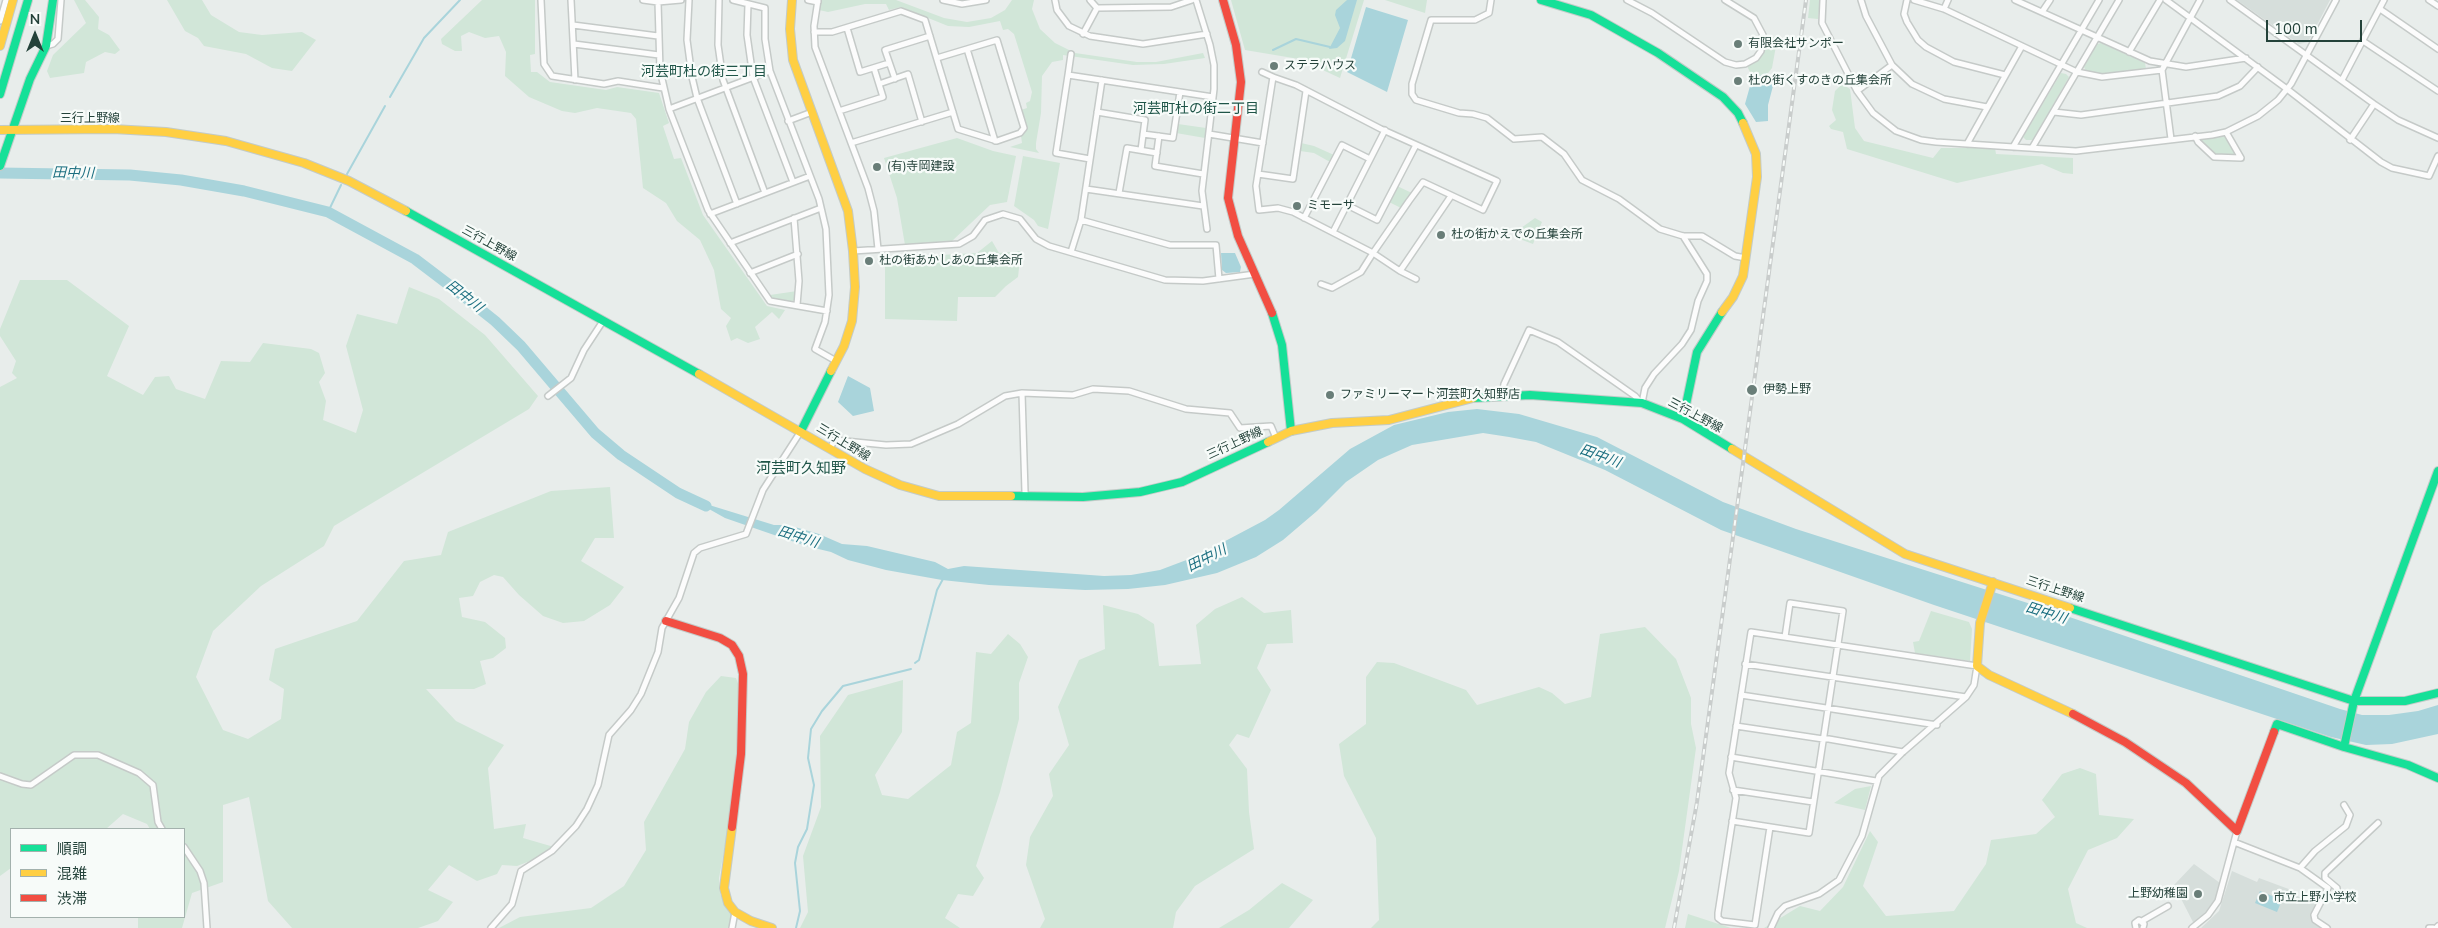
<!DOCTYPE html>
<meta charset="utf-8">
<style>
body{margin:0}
#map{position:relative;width:2438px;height:928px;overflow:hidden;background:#e8edeb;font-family:"Nunito Sans","Noto Sans JP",sans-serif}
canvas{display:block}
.legend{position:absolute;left:10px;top:828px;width:175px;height:90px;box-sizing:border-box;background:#f7fbf9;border:1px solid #a3b1ad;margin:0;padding:6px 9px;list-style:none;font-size:15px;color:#24423a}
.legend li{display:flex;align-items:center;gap:10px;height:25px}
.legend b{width:25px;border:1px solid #a3b1ad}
.north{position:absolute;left:10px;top:10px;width:50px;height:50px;-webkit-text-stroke:4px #f7fbf9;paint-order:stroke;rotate:0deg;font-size:14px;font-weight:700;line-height:20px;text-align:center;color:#24423a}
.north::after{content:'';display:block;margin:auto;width:18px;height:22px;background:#24423a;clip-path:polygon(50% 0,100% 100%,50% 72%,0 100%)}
.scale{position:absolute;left:2266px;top:20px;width:96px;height:22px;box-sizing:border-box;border:2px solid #24423a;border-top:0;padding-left:6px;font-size:15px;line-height:18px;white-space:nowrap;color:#24423a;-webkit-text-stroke:4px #f7fbf9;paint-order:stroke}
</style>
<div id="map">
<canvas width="2438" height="928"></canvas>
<ul class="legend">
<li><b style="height:6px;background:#16e098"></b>順調</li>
<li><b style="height:6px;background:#ffcf43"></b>混雑</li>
<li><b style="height:6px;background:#f24e42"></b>渋滞</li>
</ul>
<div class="north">N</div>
<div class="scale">100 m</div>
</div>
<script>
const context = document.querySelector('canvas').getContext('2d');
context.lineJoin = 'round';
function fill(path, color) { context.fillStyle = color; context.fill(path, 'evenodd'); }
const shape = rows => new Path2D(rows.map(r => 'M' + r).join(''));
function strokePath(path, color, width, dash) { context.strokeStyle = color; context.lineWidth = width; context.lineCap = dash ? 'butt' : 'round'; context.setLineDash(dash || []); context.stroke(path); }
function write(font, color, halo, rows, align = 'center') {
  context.font = font + ' "Nunito Sans","Noto Sans JP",sans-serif'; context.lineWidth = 4.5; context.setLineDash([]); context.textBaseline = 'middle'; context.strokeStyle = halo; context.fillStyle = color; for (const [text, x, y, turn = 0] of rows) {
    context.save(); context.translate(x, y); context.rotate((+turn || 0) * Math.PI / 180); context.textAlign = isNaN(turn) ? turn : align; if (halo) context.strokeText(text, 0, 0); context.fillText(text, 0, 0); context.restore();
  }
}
const built = shape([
 [2237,0,2330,0,2308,42,2299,44],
 [2194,864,2220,883,2215,902,2194,924,2174,885],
 [2232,871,2257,882,2259,878,2294,891,2293,894,2317,905,2313,915,2324,928,2201,928,2219,911]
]);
const green = shape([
 [74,0,85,0,99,17,98,29,109,35,120,50,115,54,105,52,86,62,84,73,50,78,47,71,53,55,86,23],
 [167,0,202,0,211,15,239,32,262,35,302,32,316,40,292,71,272,68,246,54,204,46,198,38,185,31],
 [482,0,535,0,535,54,530,55,531,72,537,72,550,82,606,90,617,87,659,93,669,123,663,126,674,159,681,158,703,215,767,306,785,310,779,319,772,312,755,327,760,339,748,343,737,338,731,341,726,326,731,318,721,309,714,270,700,240,677,221,666,203,643,188,636,119,631,113,597,108,575,113,562,111,529,97,505,76,506,52,499,36,485,38,469,32,461,36,462,51,455,51,442,44,441,39],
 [821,0,896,0,944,18,967,22,991,18,1005,10,1012,0,1034,0,1032,9,1040,29,1055,43,1075,53,1137,62,1156,62,1203,53,1205,58,1164,64,1133,65,1063,55,1063,60,1052,62,1042,76,1041,113,1036,143,1036,149,1039,153,1010,147,1022,143,1021,136,1026,128,1021,110,1027,108,1026,103,1030,101,1032,92,1014,34,1008,29,1003,30,1000,21,969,27,948,26,901,7,889,10,886,4,865,4,828,12,819,10],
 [1231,0,1364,0,1340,78,1299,59,1245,50],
 [1385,0,1427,0,1425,13],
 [1810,0,1820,0,1818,19,1808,18],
 [1767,37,1774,37,1776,46,1772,68,1768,73,1753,78,1747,66,1757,61,1762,55],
 [2101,43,2145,63,2146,69,2097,74,2086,71,2084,67,2097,44],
 [2061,73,2066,74,2069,77,2033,140,2026,140,2023,137],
 [1842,84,1850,89,1855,128,1864,141,1933,158,1941,148,1995,148,1996,154,2073,158,2073,174,2063,173,2042,164,1957,183,1847,149,1843,132,1831,129,1829,126,1836,120,1832,110,1835,91],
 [1178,124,1206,128,1205,138,1176,133],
 [2224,135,2235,152,2235,155,2215,154,2200,142,2201,139],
 [957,138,993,151,1016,156,1007,202,990,205,951,242,905,245,897,198,884,158],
 [1301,143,1314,146,1334,155,1330,162,1314,153,1300,151],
 [1023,156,1060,163,1048,229,1038,226,1034,220,1014,206],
 [1397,186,1412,193,1401,208,1389,202],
 [1535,218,1542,222,1533,244,1517,238,1521,228],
 [992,241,999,253,1021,251,1018,277,1006,286,995,297,958,297,957,321,885,319,885,258,977,253],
 [20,280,67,280,129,326,107,376,143,395,155,377,169,376,176,389,205,399,221,361,250,362,263,343,311,349,319,353,325,373,319,382,326,401,323,420,356,433,363,410,346,346,357,314,397,324,409,287,439,299,485,335,538,396,529,409,334,526,324,546,261,586,213,631,196,677,223,730,248,739,281,719,284,689,269,680,275,649,357,621,404,561,441,555,448,532,551,491,610,487,614,538,595,538,581,561,624,587,610,605,584,621,563,623,543,616,519,595,503,577,494,575,480,582,473,596,459,598,462,617,485,622,505,638,506,648,493,658,480,661,486,684,474,689,426,689,456,721,504,745,488,768,494,829,526,824,523,838,554,847,538,858,517,866,502,865,497,874,477,881,449,865,428,890,453,902,438,921,418,928,292,928,268,901,249,797,223,805,223,882,192,893,182,928,138,928,138,917,184,917,184,829,150,829,147,824,123,814,106,829,11,829,11,868,0,876,0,387,17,378,12,373,16,361,0,336,0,329],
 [797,291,795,299,792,302,772,299,770,295],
 [1242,597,1264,613,1291,610,1293,643,1267,644,1257,668,1271,690,1249,738,1237,734,1229,745,1247,769,1249,812,1254,849,1195,886,1176,912,1173,928,1040,928,1045,919,1026,865,1030,837,1053,796,1049,774,1069,745,1058,707,1079,660,1105,649,1103,605,1138,614,1154,624,1159,666,1201,664,1196,625,1215,609],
 [1931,611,1969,622,1972,629,1970,661,1915,653,1913,642,1919,641],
 [1645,627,1676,659,1691,698,1691,724,1696,748,1679,871,1665,928,1371,928,1379,920,1376,838,1344,776,1339,744,1366,724,1366,677,1377,662,1394,663,1466,690,1477,705,1539,687,1552,693,1565,704,1591,697,1600,634],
 [1008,634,1020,644,1028,657,1019,683,1019,719,1000,792,976,866,984,878,973,896,958,894,945,918,960,928,800,928,808,912,803,856,821,807,820,736,848,695,903,680,902,732,875,775,882,795,908,799,951,765,957,732,971,723,976,652,991,654],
 [721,676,736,678,740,689,737,782,719,878,720,894,732,916,730,928,499,928,520,917,591,908,624,886,646,850,644,822,685,749,689,722,706,692],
 [2080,768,2096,774,2099,815,2134,819,2117,838,2088,850,2068,889,2076,923,2087,928,1764,928,1800,906,1820,911,1843,887,1870,831,1878,842,1863,886,1886,916,1954,911,1986,864,1991,840,2036,834,2055,817,2042,800,2062,774],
 [1871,786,1865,810,1834,803,1855,789],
 [1282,883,1313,900,1289,928,1219,928,1249,910],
 [1688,914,1731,928,1685,928]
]);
const water = shape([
 [1347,0,1357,0,1345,41,1337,48,1329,49,1340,28,1335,15,1336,10],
 [1366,7,1408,20,1387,92,1347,72],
 [1766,73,1773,86,1768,105,1768,121,1756,122,1745,104,1752,79],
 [1221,253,1235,253,1241,267,1240,272,1226,273,1222,270],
 [848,376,870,388,874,411,853,416,838,402],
 [1477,409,1519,414,1597,437,1723,502,1796,529,2037,606,2340,709,2362,715,2389,715,2418,711,2438,705,2438,734,2392,744,2366,745,2331,737,1934,605,1721,530,1605,470,1536,442,1509,437,1483,433,1412,445,1378,460,1346,482,1317,511,1283,540,1256,557,1217,573,1165,585,1128,589,1085,590,989,585,942,580,886,570,848,560,831,552,806,546,725,518,693,500,774,525,788,525,819,534,842,544,867,546,935,562,948,569,964,566,1104,576,1131,575,1160,570,1197,556,1265,520,1279,510,1350,449,1394,425,1448,412],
 [2260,891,2282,900,2277,912,2255,903]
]);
const stream = shape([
 [1273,50,1296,39,1330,47],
 [390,97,424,38,460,0],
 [347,174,385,106],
 [328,212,341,185],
 [915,663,919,660,937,590,943,579],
 [796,928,800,911,795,863,798,847,807,829,814,785,808,758,811,729,822,711,843,686,911,669]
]);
const river = shape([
 [0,173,130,175,181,180,244,191,328,212,415,259,461,294,495,321,521,346,595,433,621,455,678,493,706,506]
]);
const street = shape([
 [541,0,544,64,552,76,604,84,618,81,663,88],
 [571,0,575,80],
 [643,0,658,2],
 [681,0,658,2,660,70,669,109,708,210,770,301,827,311],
 [689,0,687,40,692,77,697,98,737,204],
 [719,0,718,45,723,80,765,193],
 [733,0,765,8,765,39,770,71,819,199,826,229,829,295,825,322,815,349,836,361],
 [808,0,818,2],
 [818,0,814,26,815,47,868,188,874,211,878,249],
 [943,0,962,4,986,0],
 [1055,0,1057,10,1069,26,1090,36,1143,44,1207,34],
 [1090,0,1097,8,1171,7,1192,0],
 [1196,0,1210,45,1214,65,1214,89,1202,191,1207,229],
 [1491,0,1489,13,1475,20,1431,20,1412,84,1412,94,1416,100,1459,113,1473,114,1487,118,1514,139,1542,137,1564,154,1582,180,1619,199,1660,229,1683,236,1702,236,1735,256,1746,258],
 [1627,0,1652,13,1725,62,1736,65,1745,64,1756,58,1761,51,1763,35,1754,18,1725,0],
 [1823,0,1822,23,1857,91,1873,113,1896,131,1921,140,1936,142,2076,151,2212,135,2226,132,2258,116,2278,100,2291,84,2336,0],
 [1861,0,1866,16,1892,65,1912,84,1944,99,1987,107],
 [1907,0,1904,14,1907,22,1918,40,1926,47,1954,62,2005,75],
 [1914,0,1944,9,2077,72,2102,77,2162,70,2200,0],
 [2015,0,2150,61,2186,67,2246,58],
 [2166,0,2287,89,2381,162,2392,168,2429,176,2438,156],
 [2230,0,2374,104,2398,120,2438,138],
 [2429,0,2438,6],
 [748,4,747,35,753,77,793,182],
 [1944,9,1948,0],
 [2380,9,2438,49],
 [2042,12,2050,0],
 [0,21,6,0],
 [573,25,658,36],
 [847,28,860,72,889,63],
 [814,32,832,32,901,11,925,20,958,129,997,141,1020,133,1024,128,997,40,937,58],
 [1083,34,1097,8],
 [2363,41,2438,91],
 [574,44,659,55],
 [46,46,53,44,58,39,61,0],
 [967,49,995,141],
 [2129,52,2160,0],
 [2162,70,2171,139],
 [1262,72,1273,77],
 [1068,75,1071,54],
 [895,79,885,50,930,36],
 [2342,80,2384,0],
 [879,84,908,74,922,122],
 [1857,91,1892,65],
 [669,109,770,71],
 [839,111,883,97,874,68],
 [1097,112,1145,120,1141,150],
 [2054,112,2081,115,2218,96,2240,86,2258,67],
 [788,121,812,112],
 [1143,134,1173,138,1180,92],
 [1209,134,1263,143],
 [1159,136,1155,166,1203,174],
 [2195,136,2198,142,2214,157,2241,158,2226,132],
 [2350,140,2374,104],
 [851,143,953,112],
 [1967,144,2022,46],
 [2013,147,2099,0],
 [2032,148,2119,0],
 [1090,159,1056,153,1068,75,1213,97],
 [1258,174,1293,179,1306,91],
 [1086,189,1203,206],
 [1119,193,1127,148,1157,153],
 [1347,205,1377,220,1416,145],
 [710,214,810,176],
 [794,218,799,281,797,305],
 [1304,218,1342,145,1370,159],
 [1081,220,1170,245,1216,245,1219,279],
 [1333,232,1385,130],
 [730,243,821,208],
 [853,251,959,244,973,236,985,220,1003,214,1020,219,1036,239,1049,246,1165,280,1203,281,1255,274],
 [1071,252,1081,220,1102,80],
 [1400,271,1416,279],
 [750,273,798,254],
 [1321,284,1332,288,1361,272,1373,253,1409,201,1423,182,1483,210,1497,181,1381,129,1296,85,1273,77,1256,186,1259,210,1278,208,1293,212,1373,253,1400,271,1451,196],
 [1022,393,1025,492,1027,497],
 [1502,395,1504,384,1529,330,1558,342,1635,396,1641,403],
 [548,396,571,378,584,350,603,321],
 [1642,403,1645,388,1654,374,1682,344,1691,330,1698,301,1707,281,1707,274,1683,236],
 [830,448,835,440,886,445,911,444,958,424,1005,396,1022,393,1073,395,1093,389,1129,391,1186,409,1230,413,1240,428,1271,426,1276,438],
 [1745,664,1966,697],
 [1741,695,1937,725],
 [1736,726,1823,739],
 [1823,738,1903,752],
 [1731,757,1876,781],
 [0,776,22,784,31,785,74,755,98,755,139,773,153,785,158,822,162,829],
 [1733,790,1813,802],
 [1732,821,1809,833,1843,611,1790,603,1785,637],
 [1770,827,1755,925,1722,921,1718,918,1718,913,1736,798,1729,773,1751,632,1977,666,1974,685,1966,697,1903,752,1879,776,1862,836,1839,880,1819,894,1785,906,1778,913,1771,928],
 [2234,842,2300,868,2328,888,2314,915,2315,920,2327,928],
 [184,847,200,871,204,883,207,928],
 [2300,868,2315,851,2346,826,2350,815,2344,805],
 [2337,891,2337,888,2325,878,2325,873,2378,823],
 [2142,921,2168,906],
 [491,928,512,904,521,871,552,851,576,826,587,809,598,785,609,735,631,710,641,694,658,652,662,628,679,598,694,553,700,548,746,534,763,490,801,431],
 [732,928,735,912],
 [2136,928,2135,923,2139,920,2144,924,2143,928],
 [2192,928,2208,915,2218,901,2237,831],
 [2429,928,2433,928],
 [2436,928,2438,926]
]);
const fast = shape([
 [1541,0,1591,15,1658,53,1723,97,1738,113,1743,123],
 [0,94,28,0],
 [0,166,30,79,46,46,53,0],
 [406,211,699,374],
 [1272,313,1282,345,1291,431],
 [1473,398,1530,395,1642,403,1683,419,1732,449],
 [1683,419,1697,352,1722,312],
 [801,431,831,371],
 [2438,471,2354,701,2405,701,2438,693],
 [1011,496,1083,497,1140,492,1182,482,1268,442],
 [2070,608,2354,701,2344,747,2408,765,2438,778],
 [2274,732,2277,724,2344,747]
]);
const slow = shape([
 [792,0,790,29,793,60,848,211,853,251,855,287,852,321,844,346,831,371],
 [0,46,13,0],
 [0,130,113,129,166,132,226,141,304,163,349,181,406,211],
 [1722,312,1733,297,1743,276,1757,177,1756,154,1743,123],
 [699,374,865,469,900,485,939,496,1011,496],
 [1268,442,1291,431,1332,423,1389,420,1473,398],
 [1732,449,1905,554,2070,608],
 [1993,582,1980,623,1977,666,1989,675,2073,714],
 [732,827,724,888,728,903,735,912,751,921,772,928]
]);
const jam = shape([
 [1223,0,1236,45,1241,82,1228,198,1238,236,1272,313],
 [666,621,720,638,732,645,739,656,743,674,741,754,732,827],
 [2073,714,2125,742,2186,783,2237,831,2274,732]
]);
const rail = shape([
 [1674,928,1697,802,1806,0]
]);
const markers = [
 [1738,44,5,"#697e78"],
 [1274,66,5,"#697e78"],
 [1738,81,5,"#697e78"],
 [877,167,5,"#697e78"],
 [1297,206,5,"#697e78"],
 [1441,235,5,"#697e78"],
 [869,261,5,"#697e78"],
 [1752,390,6,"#697e78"],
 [1330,395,5,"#697e78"],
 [2198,894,5,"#697e78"],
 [2263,898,5,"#697e78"]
];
const poiNames = [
 ["有限会社サンポー",1748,44],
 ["ステラハウス",1284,66],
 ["杜の街くすのきの丘集会所",1748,81],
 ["(有)寺岡建設",887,167],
 ["ミモーサ",1307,206],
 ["杜の街かえでの丘集会所",1451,235],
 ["杜の街あかしあの丘集会所",879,261],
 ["伊勢上野",1763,390],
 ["ファミリーマート河芸町久知野店",1340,395],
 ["上野幼稚園",2188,894,"right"],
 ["市立上野小学校",2273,898]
];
const streetNames = [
 ["三行上野線",90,119],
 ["三行上野線",489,244,29],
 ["三行上野線",1695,416,28],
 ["三行上野線",843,443,31],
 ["三行上野線",1235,444,-25],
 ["三行上野線",2055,590,18]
];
const neighbourhoodNames = [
 ["河芸町杜の街三丁目",704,73],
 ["河芸町杜の街二丁目",1196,110]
];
const waterNames = [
 ["田中川",73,174,1],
 ["田中川",464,297,38],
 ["田中川",1600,457,20],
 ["田中川",798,538,18],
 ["田中川",1207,559,-27],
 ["田中川",2046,614,17]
];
const quarterNames = [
 ["河芸町久知野",801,469]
];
fill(built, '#d6dedb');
fill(green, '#d1e6d8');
fill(water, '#a9d4db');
strokePath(stream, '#a9d4db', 2);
strokePath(river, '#a9d4db', 11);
strokePath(street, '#c5cac8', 8);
strokePath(fast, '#c3cbc8', 10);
strokePath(slow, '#c3cbc8', 10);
strokePath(jam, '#c3cbc8', 10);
strokePath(street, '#fcfcfc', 5);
strokePath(fast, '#16e098', 8);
strokePath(slow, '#ffcf43', 8);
strokePath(jam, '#f24e42', 8);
strokePath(rail, '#c9cdcc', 4);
strokePath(rail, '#f7fbf9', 2, [5.5]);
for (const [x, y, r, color] of markers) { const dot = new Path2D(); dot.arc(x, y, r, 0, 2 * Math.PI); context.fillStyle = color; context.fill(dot); strokePath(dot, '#f7fbf9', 2); }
write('12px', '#24423a', '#f7fbf9', poiNames, 'left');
write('12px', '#24423a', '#f7fbf9', streetNames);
write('14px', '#1f5548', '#f7fbf9', neighbourhoodNames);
write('italic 14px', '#1c6f80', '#f7fbf9', waterNames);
write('15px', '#1f5548', '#f7fbf9', quarterNames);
</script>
